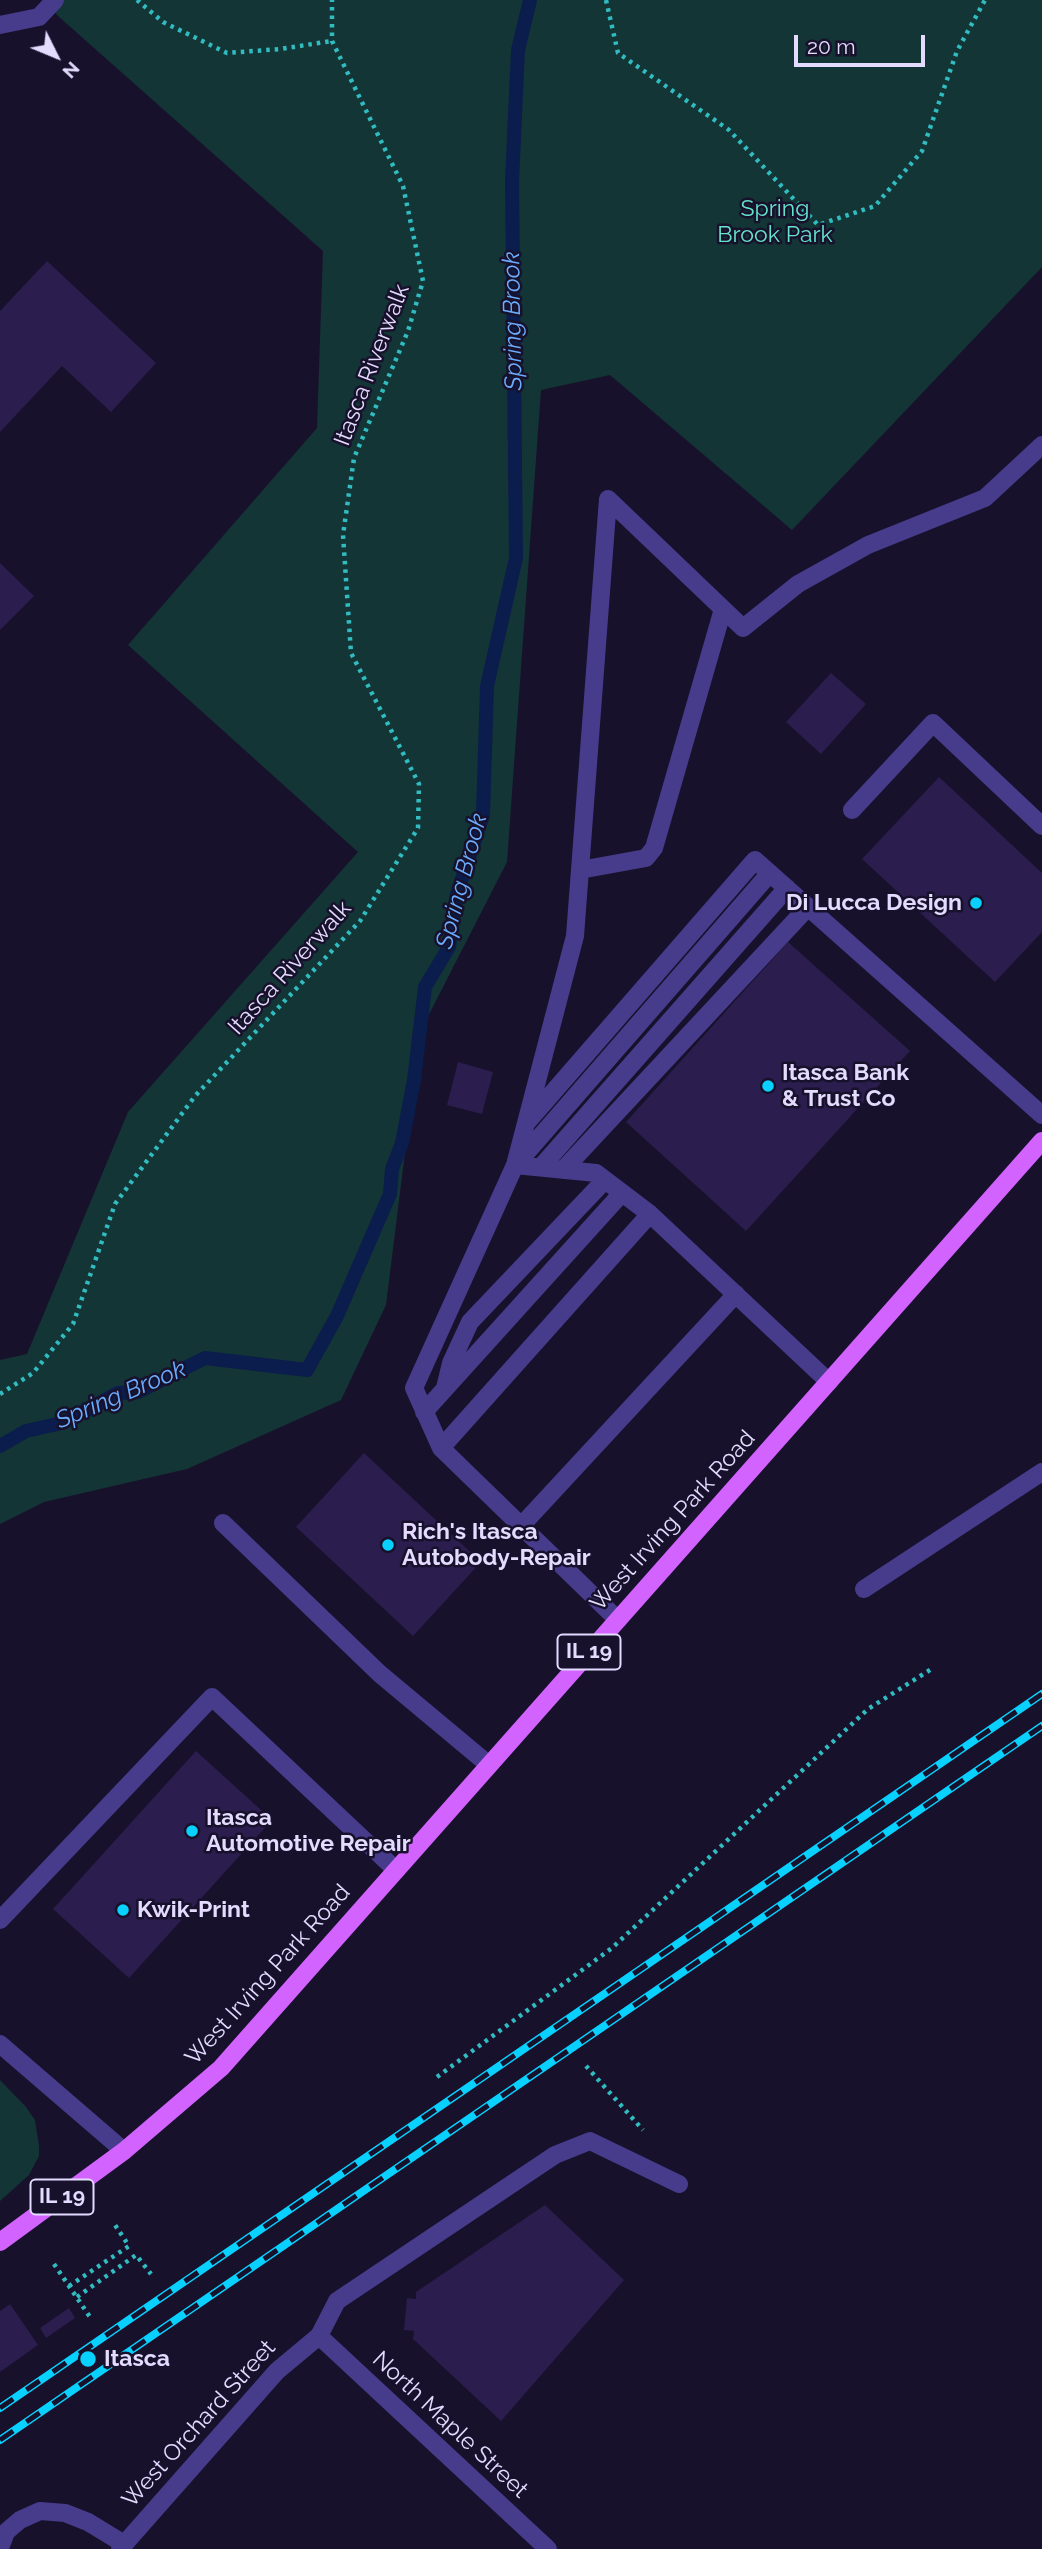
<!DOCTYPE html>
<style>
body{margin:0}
#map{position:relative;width:1042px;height:2549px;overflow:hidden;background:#18112c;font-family:Raleway,sans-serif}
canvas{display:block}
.north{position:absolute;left:21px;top:21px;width:70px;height:70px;-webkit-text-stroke:5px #18112c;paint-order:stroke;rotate:133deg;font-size:19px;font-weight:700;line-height:28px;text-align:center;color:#e3dcff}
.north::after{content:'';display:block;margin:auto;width:24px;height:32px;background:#e3dcff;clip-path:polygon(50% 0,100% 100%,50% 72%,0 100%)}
.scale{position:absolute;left:794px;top:35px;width:131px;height:32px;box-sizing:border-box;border:4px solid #e3dcff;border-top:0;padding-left:9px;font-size:21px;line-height:24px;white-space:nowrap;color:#e3dcff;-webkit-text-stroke:5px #18112c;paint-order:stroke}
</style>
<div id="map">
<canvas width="1042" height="2549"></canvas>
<div class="north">N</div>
<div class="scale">20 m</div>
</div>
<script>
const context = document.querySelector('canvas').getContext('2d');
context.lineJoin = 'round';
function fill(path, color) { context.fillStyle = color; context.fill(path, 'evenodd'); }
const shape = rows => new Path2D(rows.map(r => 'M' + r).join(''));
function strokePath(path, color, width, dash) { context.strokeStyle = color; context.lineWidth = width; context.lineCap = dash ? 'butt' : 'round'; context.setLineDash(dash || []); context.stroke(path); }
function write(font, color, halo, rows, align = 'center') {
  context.font = font + ' Raleway,sans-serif'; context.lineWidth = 5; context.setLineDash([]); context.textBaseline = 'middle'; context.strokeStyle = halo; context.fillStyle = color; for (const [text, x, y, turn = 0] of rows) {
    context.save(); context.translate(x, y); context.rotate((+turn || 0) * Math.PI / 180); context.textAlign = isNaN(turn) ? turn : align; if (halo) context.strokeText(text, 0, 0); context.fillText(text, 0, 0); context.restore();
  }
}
const green = shape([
 [44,0,1042,0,1042,267,792,530,610,375,541,390,507,862,420,1032,386,1305,341,1400,187,1469,44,1502,0,1524,0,1360,27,1354,128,1112,358,852,128,645,317,428,323,251,58,16],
 [0,2080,26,2107,35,2120,39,2146,39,2156,29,2175,0,2201]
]);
const stream = shape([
 [0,1446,26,1431,62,1423,118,1393,138,1392,205,1358,307,1370,337,1316,390,1194,392,1169,402,1143,414,1080,425,987,449,947,457,894,483,815,487,686,516,558,512,181,518,50,530,0]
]);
const building = shape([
 [47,261,156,363,111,412,62,366,0,432,0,311],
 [0,563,34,596,0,630],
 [831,673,866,704,821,754,786,722],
 [939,777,1042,873,1042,932,995,982,862,859],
 [788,942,910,1051,746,1231,626,1122],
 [458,1062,493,1072,482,1114,447,1105],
 [364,1453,481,1562,413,1636,296,1527],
 [196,1751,272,1820,129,1978,53,1909],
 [545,2205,624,2280,501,2421,413,2339,414,2331,404,2330,407,2298,416,2299,416,2292],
 [10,2304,38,2345,0,2372,0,2311],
 [69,2308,75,2318,46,2338,40,2328]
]);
const path = shape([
 [137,0,163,22,227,53,280,49,332,41],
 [606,0,618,53,729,130,818,225,875,206,922,151,957,51,985,0],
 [0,1394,33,1373,73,1324,115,1204,195,1096,360,921,418,828,419,784,351,653,343,535,354,458,408,331,423,281,403,186,332,41,332,0],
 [586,2066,643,2130],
 [437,2077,612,1948,868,1709,933,1668],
 [54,2264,90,2317],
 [69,2286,129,2246,113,2222],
 [77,2297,136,2255,151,2274]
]);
const lane = shape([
 [852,810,933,723,1042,826],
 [580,870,646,858,654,848,723,609],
 [528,1121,755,860,1042,1115],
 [519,1161,770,873],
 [515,1165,596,1173,650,1214,829,1382],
 [541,1167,787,888],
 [563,1170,808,907],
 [445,1388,451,1363,470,1322,605,1180],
 [424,1412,622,1193],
 [441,1448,650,1214],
 [223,1523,380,1674,489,1765],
 [521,1526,736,1294],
 [864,1589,1042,1472],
 [618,1620,441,1448,414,1388,515,1165,575,936,608,499,743,628,798,584,868,545,985,498,1042,445],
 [0,1920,212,1697,396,1870],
 [319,2336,337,2301,555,2155,590,2141,679,2184],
 [0,2548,6,2532,20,2520,40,2511,65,2513,88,2522,124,2544]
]);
const street = shape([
 [0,25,39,17,55,0],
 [0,2044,124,2151],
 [120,2549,277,2371,319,2336,548,2549]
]);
const primary = shape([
 [0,2242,124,2151,221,2068,1042,1141]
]);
const rail = shape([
 [0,2408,1042,1694],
 [0,2440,1042,1726]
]);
const markers = [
 [976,903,7,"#08d1ff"],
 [768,1086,7,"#08d1ff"],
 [388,1545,7,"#08d1ff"],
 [192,1831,7,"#08d1ff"],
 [123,1910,7,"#08d1ff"],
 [88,2359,9,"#08d1ff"]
];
const shields = [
 [589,1652,63],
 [62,2197,63]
];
const shieldNames = [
 ["IL 19",589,1652],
 ["IL 19",62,2197]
];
const parkNames = [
 ["Spring",775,209],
 ["Brook Park",775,235]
];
const streetNames = [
 ["Itasca Riverwalk",372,365,-69],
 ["Itasca Riverwalk",290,968,-48],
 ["West Irving Park Road",673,1521,-48],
 ["West Irving Park Road",268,1975,-48],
 ["West Orchard Street",199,2424,-48],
 ["North Maple Street",450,2425,43]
];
const poiNames = [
 ["Di Lucca Design",962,903,"right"],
 ["Itasca Bank",782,1073],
 ["& Trust Co",782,1099],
 ["Rich's Itasca",402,1532],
 ["Autobody-Repair",402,1558],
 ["Itasca",206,1818],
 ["Automotive Repair",206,1844],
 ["Kwik-Print",137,1910],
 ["Itasca",104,2359]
];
const waterNames = [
 ["Spring Brook",513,321,-91],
 ["Spring Brook",462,881,-75],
 ["Spring Brook",121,1395,-23]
];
fill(green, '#143536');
strokePath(stream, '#0b1d4c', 14);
fill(building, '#2b1d4d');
strokePath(path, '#30bcc0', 4.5, [3.5, 5]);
strokePath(lane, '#463c8b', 18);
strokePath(street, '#463c8b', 18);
strokePath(primary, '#d263ff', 18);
strokePath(rail, '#08d1ff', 8);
strokePath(rail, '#18112c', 5, [16]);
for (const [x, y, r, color] of markers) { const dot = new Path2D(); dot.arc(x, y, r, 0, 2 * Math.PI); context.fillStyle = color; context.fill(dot); strokePath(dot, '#18112c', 2.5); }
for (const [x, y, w] of shields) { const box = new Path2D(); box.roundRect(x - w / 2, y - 17.5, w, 35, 5); context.fillStyle = '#18112c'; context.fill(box); strokePath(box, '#e3dcff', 2); }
write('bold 21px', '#e3dcff', null, shieldNames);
write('23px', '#65e2ce', '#18112c', parkNames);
write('23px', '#e3dcff', '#18112c', streetNames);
write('bold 23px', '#e3dcff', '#18112c', poiNames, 'left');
write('italic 24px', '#6aadff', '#18112c', waterNames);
</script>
